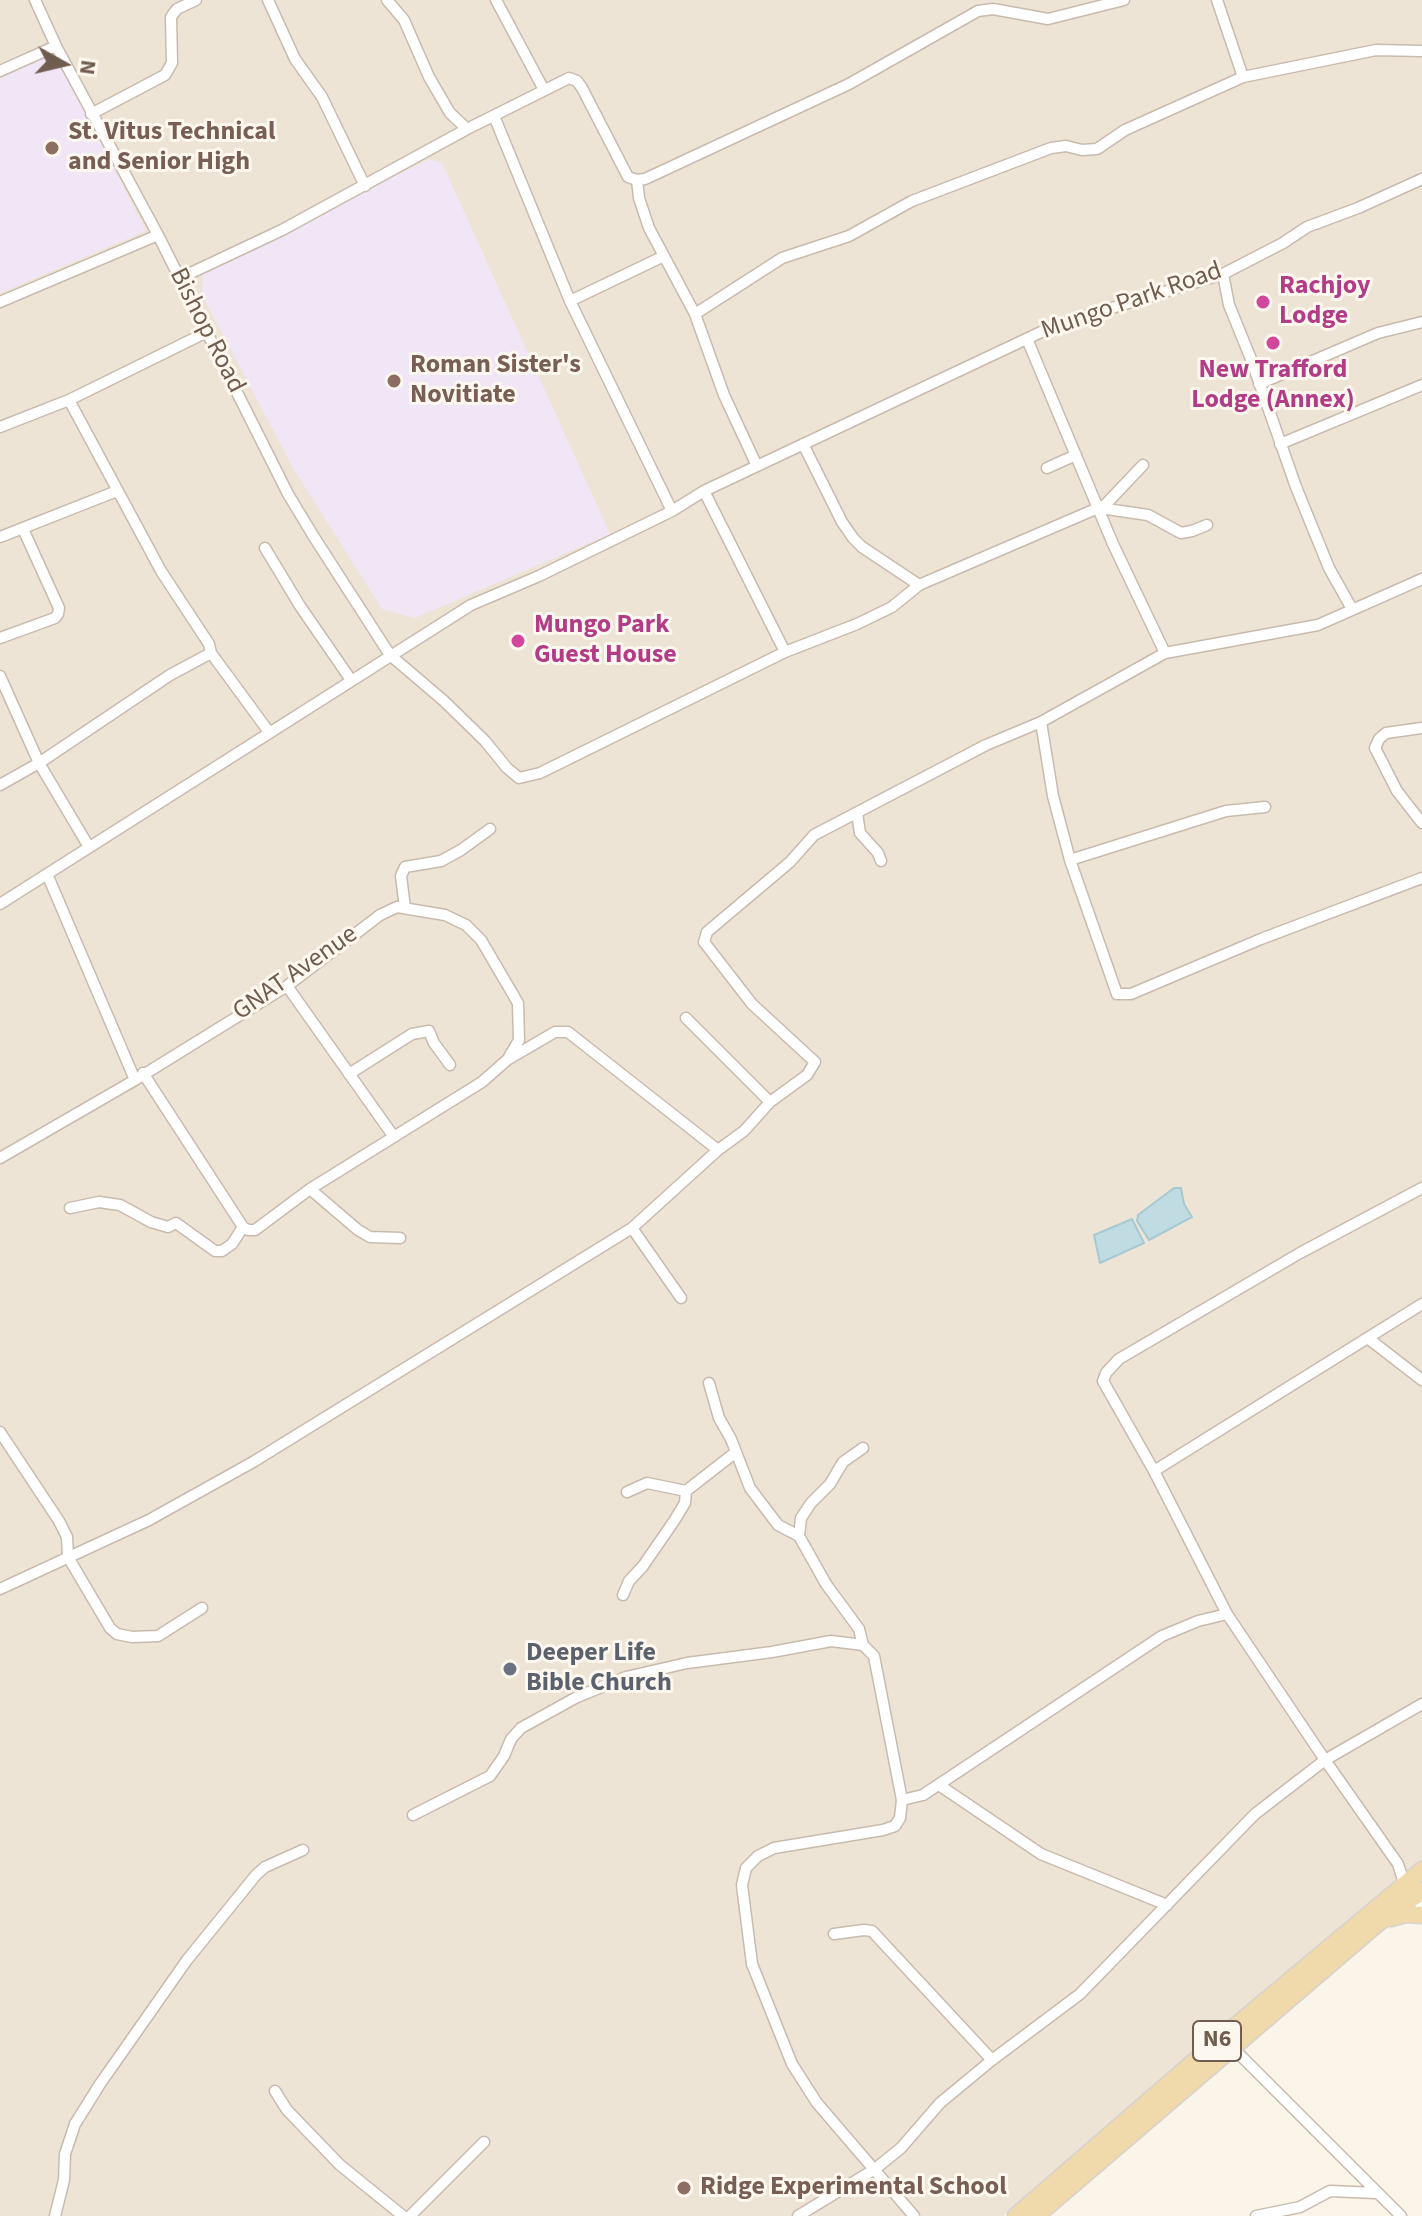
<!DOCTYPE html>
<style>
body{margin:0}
#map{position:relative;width:1422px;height:2216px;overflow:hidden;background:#faf4e9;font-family:"Source Sans 3",sans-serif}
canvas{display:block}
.north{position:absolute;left:24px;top:24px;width:80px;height:80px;-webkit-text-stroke:6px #fdf8ef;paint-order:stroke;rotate:98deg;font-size:22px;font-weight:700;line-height:32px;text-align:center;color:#715d50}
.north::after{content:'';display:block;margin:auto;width:28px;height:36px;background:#715d50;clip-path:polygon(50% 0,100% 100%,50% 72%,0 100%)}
</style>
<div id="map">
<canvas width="1422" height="2216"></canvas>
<div class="north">N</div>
</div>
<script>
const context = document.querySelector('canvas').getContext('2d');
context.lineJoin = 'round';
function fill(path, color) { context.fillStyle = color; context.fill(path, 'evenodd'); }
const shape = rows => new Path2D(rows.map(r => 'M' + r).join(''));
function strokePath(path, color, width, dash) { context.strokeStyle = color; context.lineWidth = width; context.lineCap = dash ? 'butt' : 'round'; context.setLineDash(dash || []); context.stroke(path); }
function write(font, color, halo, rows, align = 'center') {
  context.font = font + ' "Source Sans 3",sans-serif'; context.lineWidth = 6; context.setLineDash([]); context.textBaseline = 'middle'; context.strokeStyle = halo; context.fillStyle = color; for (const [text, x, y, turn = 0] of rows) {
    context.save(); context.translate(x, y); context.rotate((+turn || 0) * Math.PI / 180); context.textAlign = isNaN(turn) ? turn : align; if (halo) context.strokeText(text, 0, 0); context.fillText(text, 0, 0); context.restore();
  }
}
const residential = shape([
 [0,0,1422,0,1422,1864,1004,2216,0,2216]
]);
const education = shape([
 [50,43,146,231,0,293,0,64],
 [429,159,442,163,610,534,415,618,382,609,293,468,202,295,203,272]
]);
const water = shape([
 [1174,1188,1181,1188,1184,1204,1192,1217,1149,1240,1137,1221,1138,1215,1174,1188],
 [1132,1219,1144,1243,1100,1263,1094,1235,1132,1219]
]);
const minor = shape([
 [35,0,56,46,158,235,288,494,314,537,390,655,444,701,485,741,507,768,519,778,540,773,785,652,857,624,892,607,919,585,1105,505,1143,465],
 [268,0,295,59,322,97,365,186],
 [387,0,404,20,429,77,450,113,467,129],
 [496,0,544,90],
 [1217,0,1243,77],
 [0,71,56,46],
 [91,114,165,75,172,63,171,17,177,9,196,0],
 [494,116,570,301,672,511],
 [637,180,639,198,649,228,695,314,724,395,757,466],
 [1223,274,1229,305,1251,359,1296,487,1329,568,1352,609],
 [178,279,282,230,467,129,569,78,577,81,582,88,628,177,637,180,645,179,849,84,978,11,993,9,1048,19,1124,0],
 [570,301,664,256],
 [0,302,158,235],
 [695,314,782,258,849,236,912,201,1051,148,1066,146,1082,150,1097,149,1125,130,1243,77,1376,50,1422,51],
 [1027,339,1113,544,1165,653],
 [1259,384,1378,333,1422,322],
 [0,427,69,400,207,332],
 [803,444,842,522,853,538,862,547,919,585],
 [1280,444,1422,385],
 [1047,468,1076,455],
 [704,491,785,652],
 [1100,508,1148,515,1181,533,1192,531,1207,525],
 [0,537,117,491],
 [265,548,300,606,351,680],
 [1422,579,1318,625,1165,653,1041,722,1053,796,1070,860,1117,994,1131,994,1261,939,1422,878],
 [0,638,55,618,58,614,59,608,23,529],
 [211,653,269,732],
 [0,676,39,763,89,847],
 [1422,728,1386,733,1379,739,1375,748,1397,791,1422,823],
 [0,785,39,763,170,675,211,653,209,644,161,571,69,400],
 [857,813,860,833,878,853,881,861],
 [1070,860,1226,811,1265,807],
 [47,874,135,1080],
 [0,904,471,605,539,576,672,511,704,491,1056,325,1223,274,1283,243,1307,227,1358,208,1422,179],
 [405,908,401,876,405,867,441,861,461,850,490,829],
 [287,986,394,1137],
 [686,1018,770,1102],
 [143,1073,243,1227,248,1230,255,1230,310,1189,482,1082,507,1060,555,1032,568,1032,718,1150],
 [349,1074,412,1034,429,1031,434,1043,450,1065],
 [0,1158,135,1080,287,986,380,915,397,907,445,915,466,925,481,940,518,1003,519,1040,509,1057],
 [310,1189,358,1230,370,1237,400,1238],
 [70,1208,99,1202,120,1205,151,1222,168,1227,176,1223,215,1251,222,1251,232,1244,243,1227],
 [632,1228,681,1298],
 [1369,1339,1422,1380],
 [709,1383,719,1418,731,1439,750,1488,778,1525,799,1536,826,1584,859,1629,863,1645],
 [0,1432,59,1521,67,1537,68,1557,110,1628,117,1634,132,1637,158,1636,202,1608],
 [1154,1471,1422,1304],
 [627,1492,647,1483,686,1491,736,1452],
 [799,1536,801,1518,811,1503,830,1484,843,1462,863,1448],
 [0,1589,149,1520,253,1462,632,1228,718,1150,744,1131,770,1102,807,1075,815,1062,752,1004,704,942,707,932,790,862,814,835,986,745,1041,722],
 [623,1595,629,1581,643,1566,674,1521,685,1503,686,1491],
 [1227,1614,1154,1471,1103,1381,1106,1373,1119,1359,1300,1253,1422,1188],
 [939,1785,1041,1854,1167,1905],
 [413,1815,490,1776,504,1756,511,1739,521,1728,577,1697,626,1677,687,1663,772,1652,831,1641,863,1645,874,1656,902,1800],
 [834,1934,864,1930,872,1931,992,2060],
 [1233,2048,1401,2216],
 [275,2091,287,2110,340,2165,403,2216],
 [55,2216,64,2180,65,2154,75,2124,100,2084,187,1960,256,1875,265,1867,303,1850],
 [410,2216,484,2142],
 [798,2216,875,2169,901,2148,940,2103,992,2060,1080,1994,1255,1814,1325,1760,1398,1864,1404,1883,1422,1907],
 [914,2216,817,2103,792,2064,752,1964,742,1885,746,1868,758,1856,774,1848,883,1830,895,1826,900,1818,902,1800,923,1795,1162,1636,1198,1621,1227,1614,1325,1760,1422,1704],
 [1256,2216,1300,2207,1330,2191,1376,2193]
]);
const primary = shape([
 [1391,1918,1406,1914,1422,1915],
 [1016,2216,1226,2034,1422,1870],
 [1036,2216,1378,1923,1422,1891]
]);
const markers = [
 [52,148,8,"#8d6e63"],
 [1263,302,8,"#d1479c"],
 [1273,343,8,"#d1479c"],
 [394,381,8,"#8d6e63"],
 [518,641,8,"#d1479c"],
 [510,1669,8,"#6b7280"],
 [684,2188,8,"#8d6e63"]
];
const shields = [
 [1217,2041,48]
];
const shieldNames = [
 ["N6",1217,2041]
];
const educationNames = [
 ["St. Vitus Technical",68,133],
 ["and Senior High",68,163],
 ["Roman Sister's",410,366],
 ["Novitiate",410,396],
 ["Ridge Experimental School",700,2188]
];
const hotelNames = [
 ["Rachjoy",1279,287],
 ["Lodge",1279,317],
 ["New Trafford",1273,371,"center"],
 ["Lodge (Annex)",1273,401,"center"],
 ["Mungo Park",534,626],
 ["Guest House",534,656]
];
const streetNames = [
 ["Mungo Park Road",1132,302,-19],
 ["Bishop Road",206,331,63],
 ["GNAT Avenue",296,974,-35]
];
const worshipNames = [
 ["Deeper Life",526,1654],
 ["Bible Church",526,1684]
];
fill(residential, '#eee4d6');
fill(education, '#f1e6f6');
fill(water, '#c0dbe1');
strokePath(water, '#a7cad2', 2);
strokePath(minor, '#c8bbae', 13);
strokePath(primary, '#d7d2ce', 19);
strokePath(minor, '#fff', 10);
strokePath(primary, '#f0d9aa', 16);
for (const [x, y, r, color] of markers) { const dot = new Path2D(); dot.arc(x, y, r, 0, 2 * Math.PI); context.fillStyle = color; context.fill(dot); strokePath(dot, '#fdf8ef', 3); }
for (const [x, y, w] of shields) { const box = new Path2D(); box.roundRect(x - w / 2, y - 20, w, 40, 6); context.fillStyle = '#fdf8ef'; context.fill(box); strokePath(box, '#715d50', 2); }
write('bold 24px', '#715d50', null, shieldNames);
write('bold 26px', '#785e54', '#fdf8ef', educationNames, 'left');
write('bold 26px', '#b23c85', '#fdf8ef', hotelNames, 'left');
write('26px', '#715d50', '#fdf8ef', streetNames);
write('bold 26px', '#5b616d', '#fdf8ef', worshipNames, 'left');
</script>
